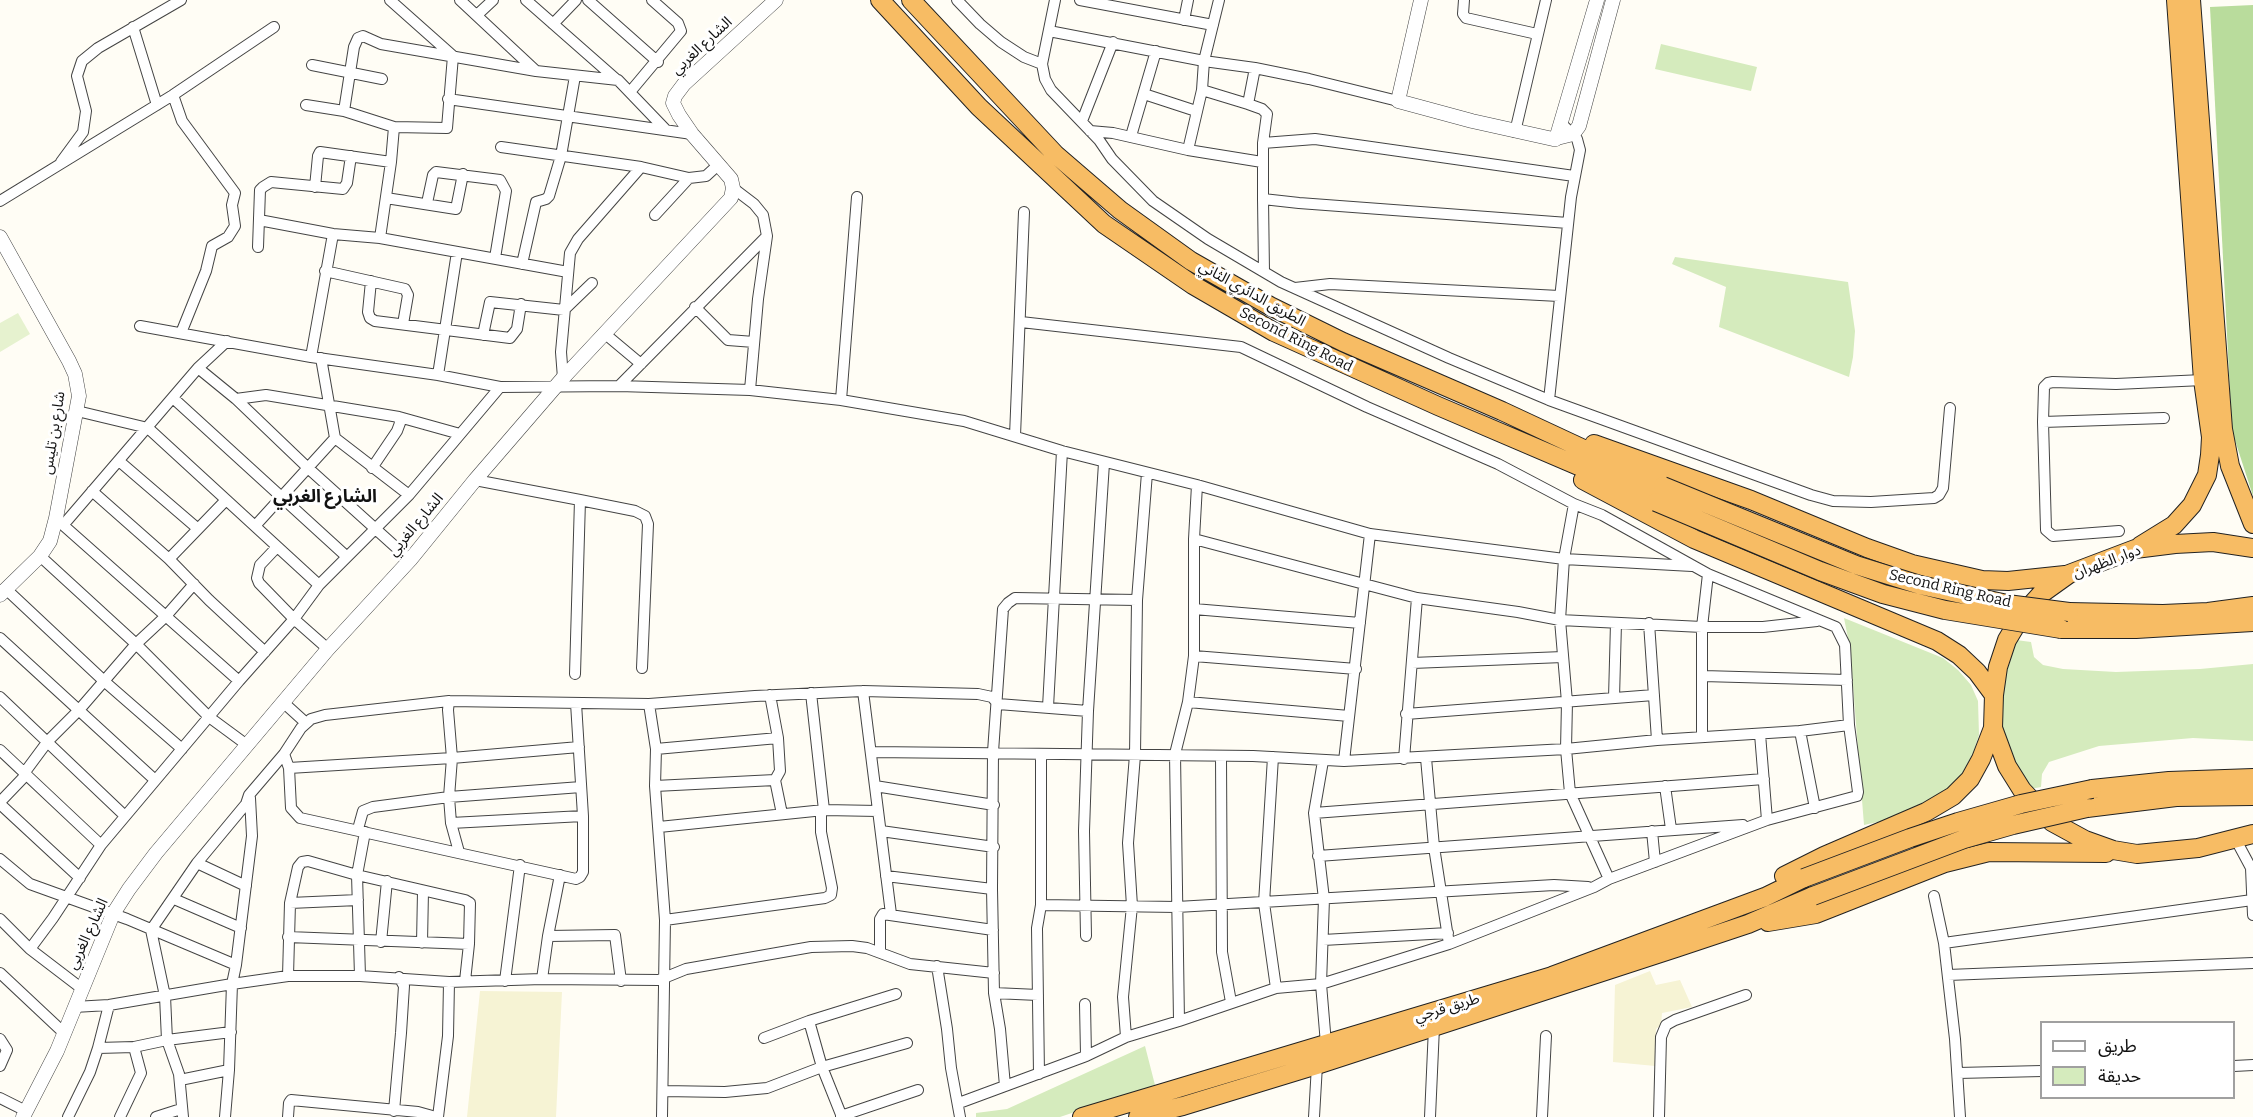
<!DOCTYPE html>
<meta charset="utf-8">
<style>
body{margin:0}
#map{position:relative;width:2253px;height:1117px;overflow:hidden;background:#fffdf5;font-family:Bitter,"Noto Sans Arabic",serif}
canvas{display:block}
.legend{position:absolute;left:2040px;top:1021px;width:195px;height:78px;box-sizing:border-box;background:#fff;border:2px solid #a0a0a0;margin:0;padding:8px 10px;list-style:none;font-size:18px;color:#111}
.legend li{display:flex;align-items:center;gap:12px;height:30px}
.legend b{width:30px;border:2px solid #a0a0a0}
</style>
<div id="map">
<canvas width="2253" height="1117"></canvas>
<ul class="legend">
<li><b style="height:8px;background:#fff"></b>طريق</li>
<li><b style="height:16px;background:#d5ebbd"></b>حديقة</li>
</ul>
</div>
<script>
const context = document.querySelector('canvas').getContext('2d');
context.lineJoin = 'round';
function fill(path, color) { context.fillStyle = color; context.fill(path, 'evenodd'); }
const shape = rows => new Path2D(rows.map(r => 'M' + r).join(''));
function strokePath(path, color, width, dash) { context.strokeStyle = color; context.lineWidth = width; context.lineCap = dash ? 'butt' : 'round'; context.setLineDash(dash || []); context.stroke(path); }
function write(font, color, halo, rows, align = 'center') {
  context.font = font + ' Bitter,"Noto Sans Arabic",serif'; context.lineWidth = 6; context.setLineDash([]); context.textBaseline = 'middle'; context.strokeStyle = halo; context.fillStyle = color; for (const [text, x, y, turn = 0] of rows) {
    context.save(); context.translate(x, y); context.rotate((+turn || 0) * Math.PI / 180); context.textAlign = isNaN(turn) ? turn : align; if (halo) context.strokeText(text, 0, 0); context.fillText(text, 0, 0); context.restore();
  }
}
const farmland = shape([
 [1650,971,1656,985,1680,980,1692,1007,1662,1013,1661,1025,1656,1029,1655,1066,1613,1062,1615,985],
 [480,991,562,992,556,1117,467,1117]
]);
const green = shape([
 [1661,44,1757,67,1751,91,1655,69],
 [1675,257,1848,282,1855,331,1853,357,1849,377,1719,327,1726,287,1672,264],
 [1844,618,1943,658,1958,670,1971,685,1978,701,1979,735,1973,753,1958,781,1929,803,1896,818,1864,825,1850,648],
 [2016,640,2031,642,2034,657,2043,665,2063,669,2116,672,2200,669,2253,664,2253,741,2193,738,2099,746,2049,762,2042,774,2041,787,2030,789,2009,759,1996,707,2004,664],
 [1145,1046,1155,1085,1060,1117,976,1117,976,1113,1007,1109]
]);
const forest = shape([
 [2253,5,2253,496,2232,431,2210,7]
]);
const pitch = shape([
 [18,313,30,334,0,352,0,323]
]);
const minor = shape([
 [460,0,536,71],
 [526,0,617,80],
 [588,0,658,62],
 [957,0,980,24,1001,42,1024,57,1042,64],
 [1055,0,1042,64,1045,79,1051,90,1099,140,1112,159,1153,201,1208,239,1281,282,1449,358,1549,400,1811,495,1833,501,1871,502,1934,498,1939,495,1943,488,1950,408],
 [1080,0,1213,25],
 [1464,0,1463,14,1466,18,1537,34],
 [477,15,493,0],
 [1184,20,1188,0],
 [553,24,576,0],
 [133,27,157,105],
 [1049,31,1204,61,1255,68,1309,79,1398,101],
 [312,65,382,79],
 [1202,90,1248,104,1262,109,1267,114,1263,143,1263,199],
 [630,92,681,31,678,23,652,0],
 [1144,94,1196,111],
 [173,95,182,121,235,193,232,205,235,226,228,237,212,246,206,271,181,333],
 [448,99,692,134],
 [1248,104,1255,68],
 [306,105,344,111,394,127,447,128,453,56,390,0],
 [344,111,354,47,358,38,363,36,381,44,536,71,618,80,666,130],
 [1082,121,1113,42],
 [1090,131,1113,133,1188,150,1262,162],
 [1515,132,1546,0],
 [1131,136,1156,51],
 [1263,143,1315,139,1574,176],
 [501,147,641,167,689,178,706,176,718,165],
 [1188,150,1202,90,1204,61,1219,0],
 [61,162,83,132,86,111,77,76,82,61,98,48,181,0],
 [315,187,318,156,320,152,391,162],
 [733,188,754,204,763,215,767,236,758,299,750,390],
 [386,198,456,209,463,174],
 [0,201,173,95,274,27],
 [427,203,433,175,436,172,500,180,506,191,495,258],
 [655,215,689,178],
 [259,220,333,234,380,238,568,272],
 [380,238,391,162,394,127],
 [258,247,260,190,263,187,271,182,343,189,347,183,351,156],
 [522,264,536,202,546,199,549,196,561,156,575,76],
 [325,271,405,289,408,295,403,324],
 [1264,272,1263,199,1299,203,1568,223],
 [371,281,368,312,370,318,375,321,510,338,517,329,521,304],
 [1295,288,1330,284,1559,296],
 [695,307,728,340,754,342],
 [1021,322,1241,347,1367,407,1498,464,1574,504,1564,559,1560,620,1567,702,1566,749,1570,793,1609,879],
 [140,326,311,357,438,375,500,387,619,386,750,390,841,400,964,421,1062,451,1197,485,1370,534,1564,559,1692,566],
 [604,333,641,364],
 [483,335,490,302,564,310,592,283],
 [311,357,333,234],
 [321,358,335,438,409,495],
 [198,368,236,399,308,468,410,560],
 [438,375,457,252],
 [563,378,561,352,570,253,578,239,641,167],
 [619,386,767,236],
 [173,398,346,556],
 [236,399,266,395,399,417,460,434],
 [841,400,857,197],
 [1549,400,1571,197,1580,150,1577,139,1562,124],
 [77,411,148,428,319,585],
 [2043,422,2164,418],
 [1015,436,1024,212],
 [119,461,197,528],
 [372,468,397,431,400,423,399,417],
 [475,480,580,500,635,511,645,516,648,524,642,668],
 [92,491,169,559,209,600,265,652],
 [55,524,65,523,198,368,227,341],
 [63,525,239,681],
 [255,526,335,438],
 [2119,531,2053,536,2046,530,2043,422,2044,387,2048,383,2053,382,2116,384,2203,380],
 [1194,539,1417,598,1518,612,1560,620,1702,627,1763,627,1817,621],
 [277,547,260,565,257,578,259,583,294,619,328,649],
 [40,556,136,644,209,717,247,745],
 [169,559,226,500],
 [7,590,104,681,182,749],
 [1194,609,1360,623],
 [1649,623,1657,740],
 [0,638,155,780],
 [1194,656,1356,669],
 [1412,663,1563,657],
 [575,674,580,500],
 [1703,676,1847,680],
 [863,691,891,914],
 [770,695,778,738,780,771,775,780,782,814],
 [0,697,125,816],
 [1614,698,1616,623],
 [449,701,448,710,452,758,449,797,451,823,459,852],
 [1188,702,1349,716],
 [284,703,306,723],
 [649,704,656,749,655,786,665,920,662,1117],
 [1048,707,1062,451],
 [1406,714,1654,695],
 [1800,731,1815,808],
 [1760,734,1767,820],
 [1702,737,1702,627,1708,574],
 [656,749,778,738],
 [0,750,101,845],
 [871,752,1253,756,1344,761,1566,749,1657,740,1800,731,1849,725],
 [284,754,289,768,291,808,300,818,576,879,580,877,583,872,583,816,576,703],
 [1221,756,1222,952,1231,1002],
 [1273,757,1264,903,1276,988],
 [1426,758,1434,847,1449,944],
 [1404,759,1417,598],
 [1323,761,1314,813,1324,899,1321,984,1326,1044],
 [1344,761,1370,534],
 [289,768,452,758,579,747],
 [655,786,775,780],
 [875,786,994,805],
 [1665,786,1671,829],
 [0,802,23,778,25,772,48,741,79,710,136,644,166,616,194,584],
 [0,804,80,878],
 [824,810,878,811],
 [1314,813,1764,779],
 [451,823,583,816],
 [659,827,824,810,811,693],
 [358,829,363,811,373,807,449,797,581,787],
 [881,831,994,847],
 [1652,831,1655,862],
 [2236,840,2251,868,2253,915],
 [1318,856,1743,825],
 [0,859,30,884,127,919,236,965,252,836,250,798],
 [197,863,246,886],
 [886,876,992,889],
 [1934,896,1944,943,1955,1039,1960,1117],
 [174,899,241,928],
 [290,903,358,900],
 [1041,905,1177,907,1554,885,1588,887],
 [0,919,30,949,81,988],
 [665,920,825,898,831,895,832,888,821,832,821,811],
 [548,936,615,935,621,981],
 [1086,936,1084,831,1088,711,1104,463],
 [288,937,469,944],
 [1323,940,1448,933],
 [381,942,387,881],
 [422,943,423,891],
 [1944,943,2252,900],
 [30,949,53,918,101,845,239,681,294,619,319,585,409,495,500,387],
 [880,952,880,919,883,914,993,930],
 [937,966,947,1029,951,1068,960,1117],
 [0,973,64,1033],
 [1948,975,2253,963],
 [288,976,290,903,298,867,302,862,308,861,357,875,465,900,470,903,469,944,465,981],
 [360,976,357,875,365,832],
 [542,979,548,936,560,875],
 [505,981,520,865],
 [994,993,1038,995],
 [1085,1004,1086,1056],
 [74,1007,109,1005,232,984,288,976,360,976,449,982,542,979,659,980,686,969,811,947,852,946,867,948,910,964,994,973],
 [809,1021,822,1067,842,1117],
 [1179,1021,1175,754,1188,702,1194,656,1194,539,1197,485],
 [1126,1037,1123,997,1132,906,1128,843,1135,755,1137,600,1147,473],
 [764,1038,809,1021,896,994],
 [0,1039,7,1050,0,1066],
 [98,1048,109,1005],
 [2234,1066,2253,1065],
 [1958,1073,2042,1071],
 [1039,1074,1037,928,1041,905,1041,754],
 [180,1080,229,1070],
 [1005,1086,1000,1029,994,993,992,889,993,752,1003,609,1008,603,1015,598,1137,600],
 [663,1091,725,1092,767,1088,822,1067,907,1043],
 [0,1098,26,1111],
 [959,1103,1086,1056,1126,1037,1179,1021,1276,988,1321,984,1449,944,1594,887,1609,879,1767,820,1857,796,1858,792,1849,725,1845,645,1836,627,1708,574,1602,515,1574,504],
 [394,1111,401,1033,404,986,399,977],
 [841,1116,918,1090],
 [68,1117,90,1072,98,1048,134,1047],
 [120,1117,141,1073,134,1047,167,1040,231,1032],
 [156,1117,181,1109],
 [183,1117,179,1074,167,1040,165,996,151,930,197,863,246,804,249,795,284,754,301,728,311,719,325,715,449,701,649,704,755,696,863,691,978,694,992,697,998,704,1088,711],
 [225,1117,229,1070,232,984,236,965],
 [288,1117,289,1103,291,1100,418,1112,436,1117],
 [438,1117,448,1036,449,982],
 [1314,1117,1317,1065],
 [1430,1117,1434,1027],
 [1542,1117,1546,1036],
 [1659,1117,1661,1037,1666,1025,1675,1020,1746,995]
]);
const tertiary = shape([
 [1421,0,1398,101,1472,121,1553,139,1573,134,1579,126,1613,0],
 [1556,139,1597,0],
 [0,237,69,361,75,374,79,396,56,518,50,541,40,556,0,595],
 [23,1117,57,1051,113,914,129,889,156,853,328,649,410,560,475,480,563,378,731,198,733,188,731,179,692,134,679,115,673,103,675,96,684,84,776,0]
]);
const trunk = shape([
 [880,0,979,107,1104,224,1193,285,1274,332,1438,406,1616,482,1656,502],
 [911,0,1055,154,1120,210,1191,261,1270,306,1343,342,1502,411,1663,486],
 [2191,0,2223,429,2230,466,2253,524],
 [1594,444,1751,500,1867,548,1912,564,1982,580,2008,581,2065,575],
 [1583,480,1694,539,1937,641,1959,655,1977,672,1994,695],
 [2140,546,2174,525,2192,505,2207,475,2210,455,2211,437,2203,380,2176,0],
 [2253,548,2213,542,2175,544,2135,549,2069,574,2041,594,2022,615,2007,640,1998,667,1994,695,1993,728,2007,766,2022,790,2052,822,2085,840,2113,850,2137,854,2198,848,2253,834],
 [2069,612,2163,614,2208,612,2253,606],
 [2061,629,2136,629,2253,622],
 [2092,789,2169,781,2253,778],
 [2087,808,2176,797,2253,796],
 [1784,876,1824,856,1926,812,1953,796,1970,779,1981,759,1993,728],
 [1768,922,1816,914,1945,863,1989,852,2106,853],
 [1082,1117,1552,976,1765,897,1804,878],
 [1138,1117,1183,1106,1317,1065,1676,948,1748,924,1813,896]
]);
const trunkBridge = shape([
 [1663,486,1856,565,1920,585,2007,604,2069,612],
 [1656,502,1820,571,1883,594,1945,610,2061,629],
 [1804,878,1910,838,1958,822,2021,804,2092,789],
 [1813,896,1964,839,2013,825,2087,808]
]);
const streetNames = [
 ["الشارع الغربي",702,46,-43],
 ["الطريق الدائري الثاني",1252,294,29],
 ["Second Ring Road",1296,340,27],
 ["شارع بن تليس",54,433,-81],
 ["الشارع الغربي",416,525,-50],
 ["دوار الظهران",2107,562,-20],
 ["Second Ring Road",1950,589,13],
 ["الشارع الغربي",88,934,-65],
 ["طريق قرجي",1447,1008,-17]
];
const quarterNames = [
 ["الشارع الغربي",325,497]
];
fill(farmland, '#f6f3d4');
fill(green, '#d5ebbd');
fill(forest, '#b9dc9c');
fill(pitch, '#e6f2cf');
strokePath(minor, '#444', 12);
strokePath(tertiary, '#444', 15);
strokePath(trunk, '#222', 20);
strokePath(minor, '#fff', 10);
strokePath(tertiary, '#fff', 14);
strokePath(trunk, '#f7bc64', 18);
strokePath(trunkBridge, '#222', 20, []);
strokePath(trunkBridge, '#f7bc64', 18);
write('15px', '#111', '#fff', streetNames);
write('bold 18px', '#111', '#fff', quarterNames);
</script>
